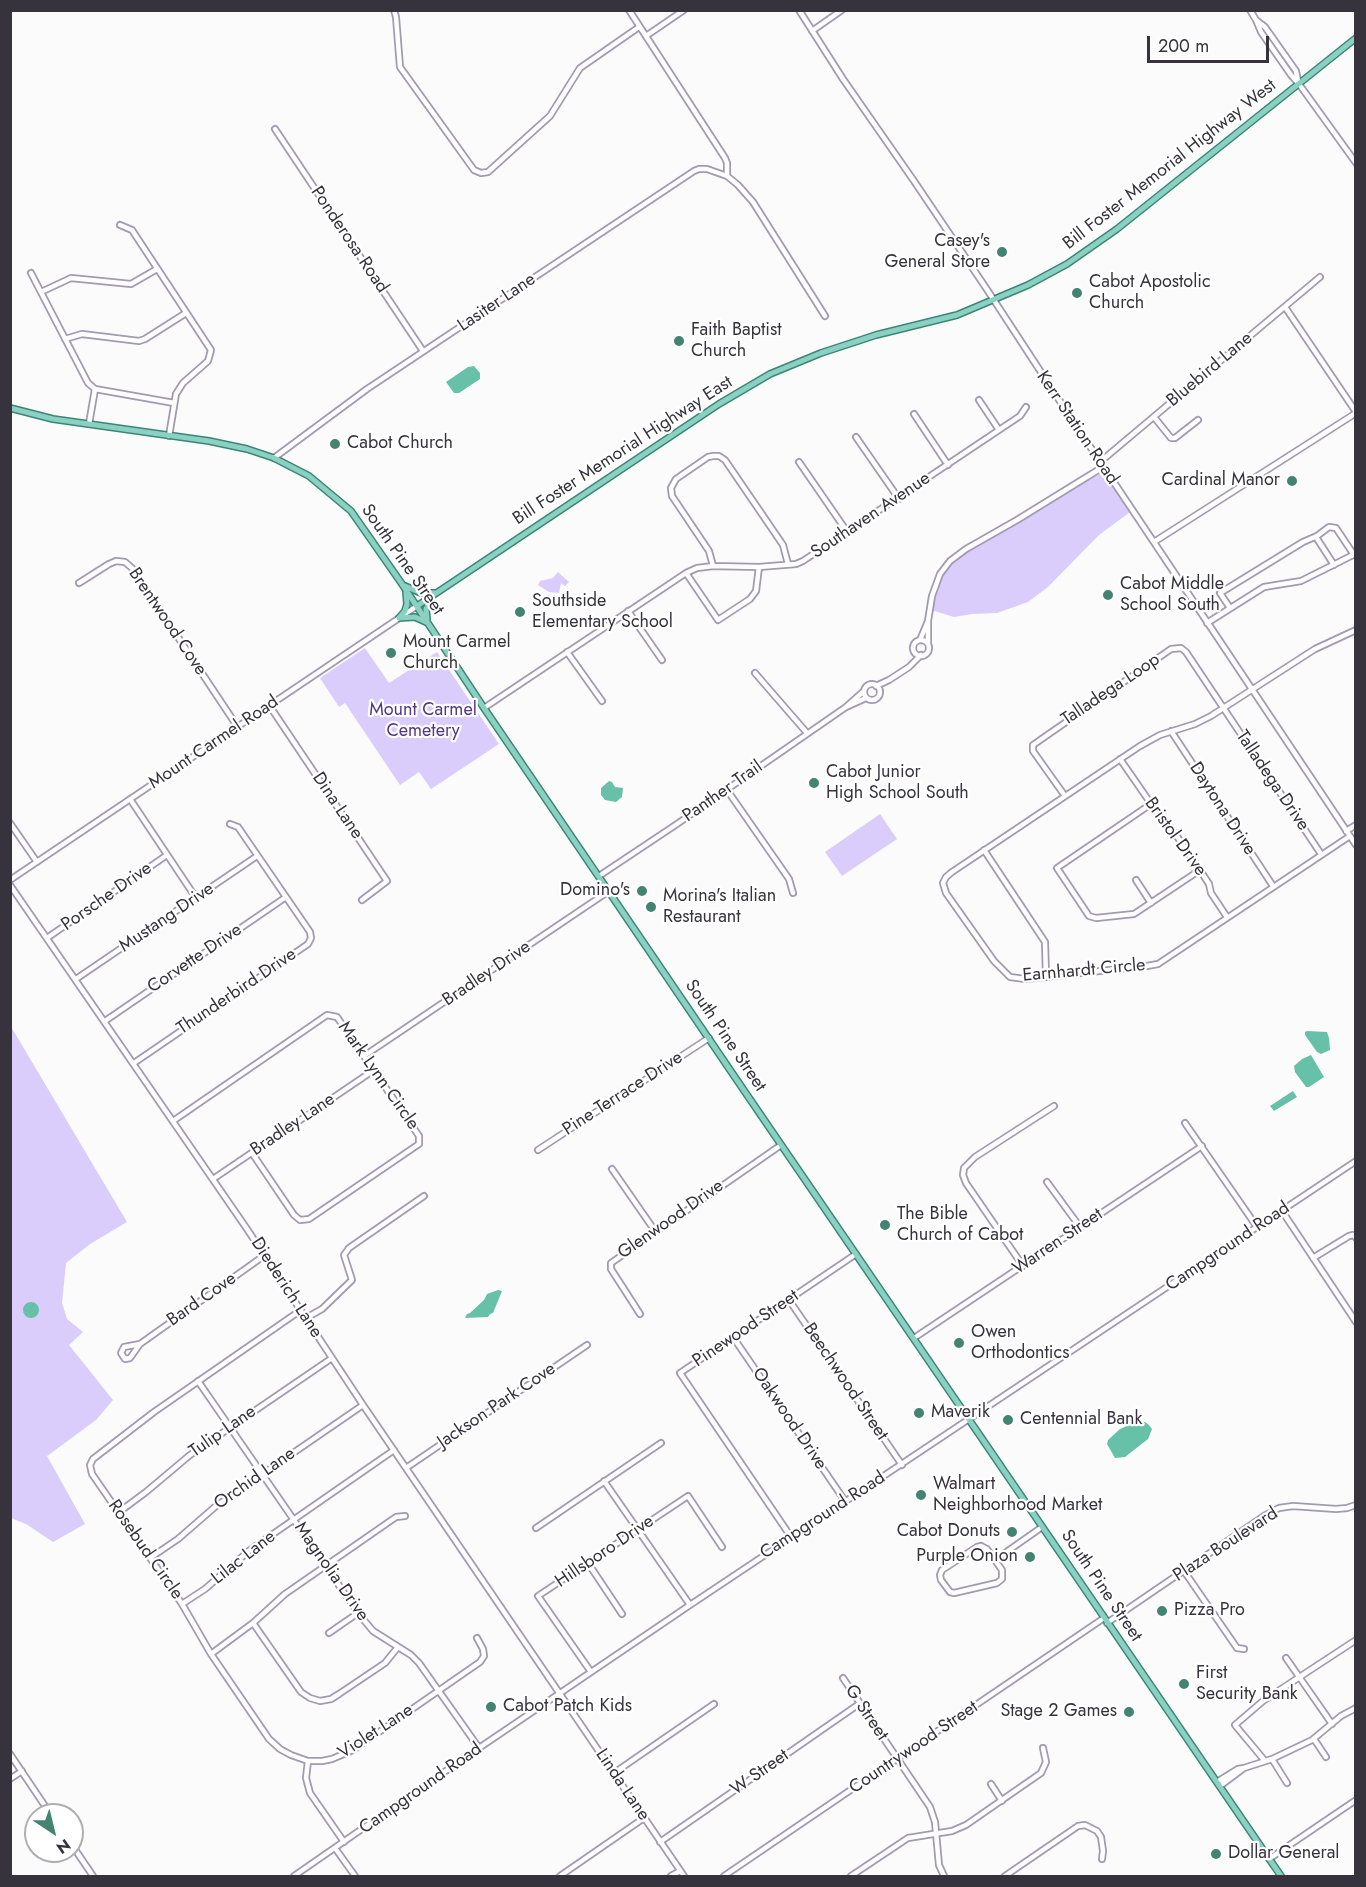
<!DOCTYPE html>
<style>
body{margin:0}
#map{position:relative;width:1366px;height:1887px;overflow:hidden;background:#fbfbfb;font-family:Jost,sans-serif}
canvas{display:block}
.frame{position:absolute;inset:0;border:12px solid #36333d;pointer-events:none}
.north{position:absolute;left:24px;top:1803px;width:60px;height:60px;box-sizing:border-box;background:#fff;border:2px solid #afadb1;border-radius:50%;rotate:145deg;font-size:16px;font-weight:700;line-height:24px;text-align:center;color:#36333d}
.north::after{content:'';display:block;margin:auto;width:21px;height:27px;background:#438372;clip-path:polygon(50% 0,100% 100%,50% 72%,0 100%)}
.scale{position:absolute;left:1147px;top:36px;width:122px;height:27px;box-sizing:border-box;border:3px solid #36333d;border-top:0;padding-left:8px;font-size:18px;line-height:21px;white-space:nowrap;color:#36333d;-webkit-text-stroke:4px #fff;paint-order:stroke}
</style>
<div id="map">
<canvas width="1366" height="1887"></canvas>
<div class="frame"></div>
<div class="north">N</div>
<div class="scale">200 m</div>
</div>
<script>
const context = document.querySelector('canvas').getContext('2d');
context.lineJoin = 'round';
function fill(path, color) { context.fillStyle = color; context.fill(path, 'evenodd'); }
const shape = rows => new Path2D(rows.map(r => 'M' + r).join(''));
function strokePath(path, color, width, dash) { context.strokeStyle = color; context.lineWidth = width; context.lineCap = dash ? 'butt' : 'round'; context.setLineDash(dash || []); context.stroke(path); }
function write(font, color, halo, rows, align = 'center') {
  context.font = font + ' Jost,sans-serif'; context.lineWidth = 4.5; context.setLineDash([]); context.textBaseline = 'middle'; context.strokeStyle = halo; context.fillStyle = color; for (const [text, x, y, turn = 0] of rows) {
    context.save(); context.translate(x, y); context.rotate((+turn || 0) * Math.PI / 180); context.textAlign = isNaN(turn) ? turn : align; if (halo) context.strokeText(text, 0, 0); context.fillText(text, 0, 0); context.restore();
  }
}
const green = shape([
 [1100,474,1107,477,1130,512,1099,535,1048,587,1028,602,997,613,972,614,954,617,931,610,944,572,954,560,962,554],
 [558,572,569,582,565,586,561,583,559,593,549,592,538,585,540,581,553,578],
 [365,648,389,683,437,652,499,744,431,789,419,772,400,785,345,703,339,707,320,678],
 [880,814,897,839,842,876,825,852],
 [10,1025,127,1222,90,1244,66,1263,62,1303,67,1319,83,1332,69,1345,113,1400,96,1420,47,1456,85,1524,53,1542,26,1524,11,1518]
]);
const water = shape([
 [474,366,480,373,480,379,459,393,454,393,446,382,468,367],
 [609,781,612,782,615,787,623,788,622,797,616,802,605,800,601,795,601,788],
 [1307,1031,1327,1032,1329,1038,1330,1050,1321,1054,1317,1052,1305,1035,1305,1032],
 [1311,1055,1324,1077,1309,1087,1306,1087,1295,1072,1294,1066,1302,1059],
 [1293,1091,1297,1097,1274,1111,1270,1106],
 [498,1290,502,1291,493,1313,490,1314,488,1317,465,1318,467,1314,470,1313,484,1300,487,1294],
 '23 1310a8 8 0 1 1 16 0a8 8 0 1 1-16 0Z',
 [1138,1421,1145,1422,1149,1425,1152,1429,1148,1439,1125,1457,1115,1458,1107,1444,1108,1440,1120,1429]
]);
const minor = shape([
 [394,10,396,17,400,67,474,170,481,173,488,172,550,116,580,68,639,27],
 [629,10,725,158,727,163,727,176,738,185,753,202,825,316],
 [799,10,843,79,914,181,986,288,1069,415,1356,845],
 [1250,10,1256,20,1265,27,1296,71,1298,81],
 [1256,20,1261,32,1291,75,1299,84,1356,163],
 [812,31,842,10],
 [646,36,684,10],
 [275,129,423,351],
 [120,225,132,230,211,350,208,361,183,383,176,394,169,436],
 [31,273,88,383,95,389,174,403],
 [41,292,71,278,131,284,157,269],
 [1285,307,1356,412],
 [65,339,82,334,139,341,145,339,186,313],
 [979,400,999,430],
 [914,414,948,465],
 [1154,417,1171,438,1175,438,1198,420],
 [89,424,95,389],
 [856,437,899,499],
 [274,458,367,389,694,171,699,169,707,169,727,176],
 [799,462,848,533],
 [1100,462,1320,277],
 [1316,537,1334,565],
 [1154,542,1356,413],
 [713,566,709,551,672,496,671,488,676,479,708,457,713,456,719,456,725,460,783,545,788,564],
 [686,573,718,620,750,599,756,591,759,567],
 [79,583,109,564,116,561,125,562,132,568,237,726],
 [1230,608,1220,593,1303,542,1317,536,1329,527,1336,528,1354,555],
 [628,611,662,660],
 [1207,623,1264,587,1301,581,1355,554],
 [920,640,928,621],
 '913 648a8 8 0 1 1 16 0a8 8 0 1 1-16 0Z',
 [928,643,928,621,932,596,940,574,950,561,966,549,1017,520,1103,467],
 [567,652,602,701],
 [755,673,807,733],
 '864 692a8 8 0 1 1 16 0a8 8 0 1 1-16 0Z',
 [876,686,889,680,909,667,921,655],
 [269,705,387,881,362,900],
 [846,707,866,698],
 [484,708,686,573,697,568,713,566,759,567,796,564,803,561,999,430,1020,416,1026,407],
 [1171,731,1273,886],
 [1120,759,1156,811,1176,835,1200,870,1209,884,1211,893,1227,917],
 [727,790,789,879,793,893],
 [1065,796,1033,751,1033,745,1171,649,1181,648,1186,652,1321,854],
 [130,799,196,898],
 [1151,804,1057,868,1089,916,1096,918,1134,914,1200,870],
 [10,823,37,862],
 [1346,831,1356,825],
 [1350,836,1158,964,1147,966,1025,979,1010,977,994,961,946,893,943,883,946,877,952,872,1140,746,1160,735,1195,724,1211,716,1315,649,1356,630],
 [984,850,1045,942,1046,977],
 [599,876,677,824,846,707,864,691],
 [10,880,417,606],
 [1136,880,1151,903],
 [10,885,247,1229,363,1405,684,1876],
 [47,938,167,855],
 [76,979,257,856],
 [105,1021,286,897],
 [364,1056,609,891],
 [134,1063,308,944,311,938,310,932,238,827,230,824],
 [173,1121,327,1015,337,1017,419,1136,419,1144,309,1219,300,1220,294,1215,252,1153],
 [1185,1123,1257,1227],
 [538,1150,709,1038],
 [612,1169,655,1231],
 [213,1179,374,1070],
 [1047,1182,1080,1227],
 [1282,1211,1356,1322],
 [1313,1258,1349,1236,1353,1235,1356,1238],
 [1023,1266,966,1183,963,1175,964,1168,975,1157,1054,1106],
 [789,1300,902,1465],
 [301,1310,154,1412,93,1459,90,1465,92,1474,182,1604,211,1654,269,1739,280,1749,291,1755,308,1761,322,1761,332,1759,353,1750,480,1662,484,1656,483,1649,477,1638],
 [640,1314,611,1269,611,1263,781,1145],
 [306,1318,322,1309,352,1280,344,1255,349,1248,424,1196],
 [733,1337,845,1501],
 [914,1338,1202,1146],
 [140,1344,130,1358,125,1359,121,1353,124,1347,140,1344,265,1255],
 [198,1381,358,1613,373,1631,411,1655,419,1663,479,1748],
 [406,1468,587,1345],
 [604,1481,690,1605],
 [119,1512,146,1492,190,1455,332,1358],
 [536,1528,661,1443],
 [791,1537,680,1373,856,1254],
 [981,1546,987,1549,1002,1570,1002,1579,997,1583,954,1593,950,1592,941,1580,940,1575,942,1570,977,1547,981,1546],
 [150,1558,178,1539,216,1506,363,1405],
 [995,1560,1042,1527],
 [588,1563,622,1614],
 [1184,1571,1237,1648,1244,1649],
 [182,1604,205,1589,250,1550,394,1450],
 [253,1623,301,1692,310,1698,320,1701,331,1699,339,1694,385,1663,398,1647],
 [1107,1623,1264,1516,1279,1508,1293,1506,1336,1509,1347,1508,1356,1505],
 [329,1633,358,1613],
 [211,1654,253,1623,285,1594,396,1517,405,1516],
 [1286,1658,1332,1724],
 [591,1672,538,1596,688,1496,722,1547],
 [843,1678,930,1807,935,1822,939,1865,944,1876],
 [1314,1739,1326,1757],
 [10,1754,51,1815],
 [1272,1759,1287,1783],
 [308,1761,306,1778,310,1793,344,1842],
 [1265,1761,1235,1725,1263,1701,1356,1640],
 [1244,1768,1272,1759,1312,1740,1341,1716,1356,1708],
 [614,1773,714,1704],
 [10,1779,22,1771],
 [1217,1782,1238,1769,1244,1768,1220,1786],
 [991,1784,1002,1801],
 [660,1842,859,1704],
 [72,1845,93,1876],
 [335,1848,355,1876],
 [1269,1859,1356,1800],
 [294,1876,479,1748,690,1605,1356,1161],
 [560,1876,644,1818],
 [671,1876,680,1871],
 [724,1876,1104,1618],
 [851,1876,908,1838,952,1831,966,1825,1041,1773,1046,1762,1043,1748],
 [1005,1876,1078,1826,1085,1825,1097,1831,1101,1837,1103,1851,1102,1859]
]);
const major = shape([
 [10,408,53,419,209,441,247,449,274,458,309,476,351,511,402,584,484,708,743,1089,1281,1876],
 [405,586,421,593,436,593],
 [417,606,719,404,770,374,821,353,876,335,957,315,1028,285,1067,264,1117,229,1356,38],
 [399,618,405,611,407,604,406,593],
 [399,618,415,617,426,622],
 [427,619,426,609,431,599]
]);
const markers = [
 [1002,252,6,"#438372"],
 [1077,293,6,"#438372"],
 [679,341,6,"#438372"],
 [335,444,6,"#438372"],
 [1292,481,6,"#438372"],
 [1108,595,6,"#438372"],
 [520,612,6,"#438372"],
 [391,653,6,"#438372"],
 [814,783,6,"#438372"],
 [642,891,6,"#438372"],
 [651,907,6,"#438372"],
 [885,1225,6,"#438372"],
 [959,1343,6,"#438372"],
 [919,1413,6,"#438372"],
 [1008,1420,6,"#438372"],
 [921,1495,6,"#438372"],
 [1012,1532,6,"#438372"],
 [1030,1557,6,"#438372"],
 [1162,1611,6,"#438372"],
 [1184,1684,6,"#438372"],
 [491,1707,6,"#438372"],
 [1129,1712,6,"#438372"],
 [1216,1854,6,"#438372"]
];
const streetNames = [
 ["Bill Foster Memorial Highway West",1170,165,-38],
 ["Ponderosa Road",349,240,56],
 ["Lasiter Lane",497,303,-34],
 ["Bluebird Lane",1210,370,-40],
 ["Kerr Station Road",1077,428,56],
 ["Bill Foster Memorial Highway East",623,451,-33],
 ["Southaven Avenue",871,516,-34],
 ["South Pine Street",402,560,55],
 ["Brentwood Cove",167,622,56],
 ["Talladega Loop",1111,690,-34],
 ["Mount Carmel Road",214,743,-34],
 ["Talladega Drive",1272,781,56],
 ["Panther Trail",723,792,-35],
 ["Dina Lane",337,806,56],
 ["Daytona Drive",1222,809,57],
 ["Bristol Drive",1175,837,54],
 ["Porsche Drive",107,897,-35],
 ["Mustang Drive",167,918,-34],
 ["Corvette Drive",195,959,-34],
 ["Earnhardt Circle",1084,971,-5],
 ["Bradley Drive",487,974,-34],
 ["Thunderbird Drive",237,992,-34],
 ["South Pine Street",725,1036,56],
 ["Mark Lynn Circle",378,1076,55],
 ["Pine Terrace Drive",623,1094,-33],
 ["Bradley Lane",293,1125,-34],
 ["Glenwood Drive",671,1220,-35],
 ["Warren Street",1058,1242,-34],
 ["Campground Road",1228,1247,-34],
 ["Diederich Lane",286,1288,57],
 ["Bard Cove",202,1300,-35],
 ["Pinewood Street",746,1329,-34],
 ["Beechwood Street",845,1382,56],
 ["Jackson Park Cove",497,1406,-34],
 ["Oakwood Drive",789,1419,56],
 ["Tulip Lane",223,1432,-35],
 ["Orchid Lane",255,1479,-35],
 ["Campground Road",823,1516,-33],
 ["Plaza Boulevard",1226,1545,-33],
 ["Rosebud Circle",145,1550,55],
 ["Hillsboro Drive",605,1552,-34],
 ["Lilac Lane",244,1558,-38],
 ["Magnolia Drive",331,1572,55],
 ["South Pine Street",1101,1586,56],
 ["G Street",866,1713,56],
 ["Violet Lane",376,1732,-33],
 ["Countrywood Street",914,1748,-34],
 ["W Street",760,1773,-35],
 ["Linda Lane",622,1785,56],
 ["Campground Road",421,1789,-35]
];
const poiNames = [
 ["Casey's",990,242,"right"],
 ["General Store",990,263,"right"],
 ["Cabot Apostolic",1089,283],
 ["Church",1089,304],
 ["Faith Baptist",691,331],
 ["Church",691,352],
 ["Cabot Church",347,444],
 ["Cardinal Manor",1280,481,"right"],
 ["Cabot Middle",1120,585],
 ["School South",1120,606],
 ["Southside",532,602],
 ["Elementary School",532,623],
 ["Mount Carmel",403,643],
 ["Church",403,664],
 ["Cabot Junior",826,773],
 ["High School South",826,794],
 ["Domino's",630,891,"right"],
 ["Morina's Italian",663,897],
 ["Restaurant",663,918],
 ["The Bible",897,1215],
 ["Church of Cabot",897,1236],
 ["Owen",971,1333],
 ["Orthodontics",971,1354],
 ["Maverik",931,1413],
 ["Centennial Bank",1020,1420],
 ["Walmart",933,1485],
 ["Neighborhood Market",933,1506],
 ["Cabot Donuts",1000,1532,"right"],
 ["Purple Onion",1018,1557,"right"],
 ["Pizza Pro",1174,1611],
 ["First",1196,1674],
 ["Security Bank",1196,1695],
 ["Cabot Patch Kids",503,1707],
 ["Stage 2 Games",1117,1712,"right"],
 ["Dollar General",1228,1854]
];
const parkNames = [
 ["Mount Carmel",423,711],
 ["Cemetery",423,732]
];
fill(green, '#daccfb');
fill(water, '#67c0a8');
strokePath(minor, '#a19ab2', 8);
strokePath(major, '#3b8678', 8);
strokePath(minor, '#fff', 4.5);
strokePath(major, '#8bd1c1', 5);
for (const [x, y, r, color] of markers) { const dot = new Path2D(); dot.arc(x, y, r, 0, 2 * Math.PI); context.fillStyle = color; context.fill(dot); strokePath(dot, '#fff', 2); }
write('18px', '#36333d', '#fff', streetNames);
write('18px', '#36333d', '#fff', poiNames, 'left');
write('18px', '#543782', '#fff', parkNames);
</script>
